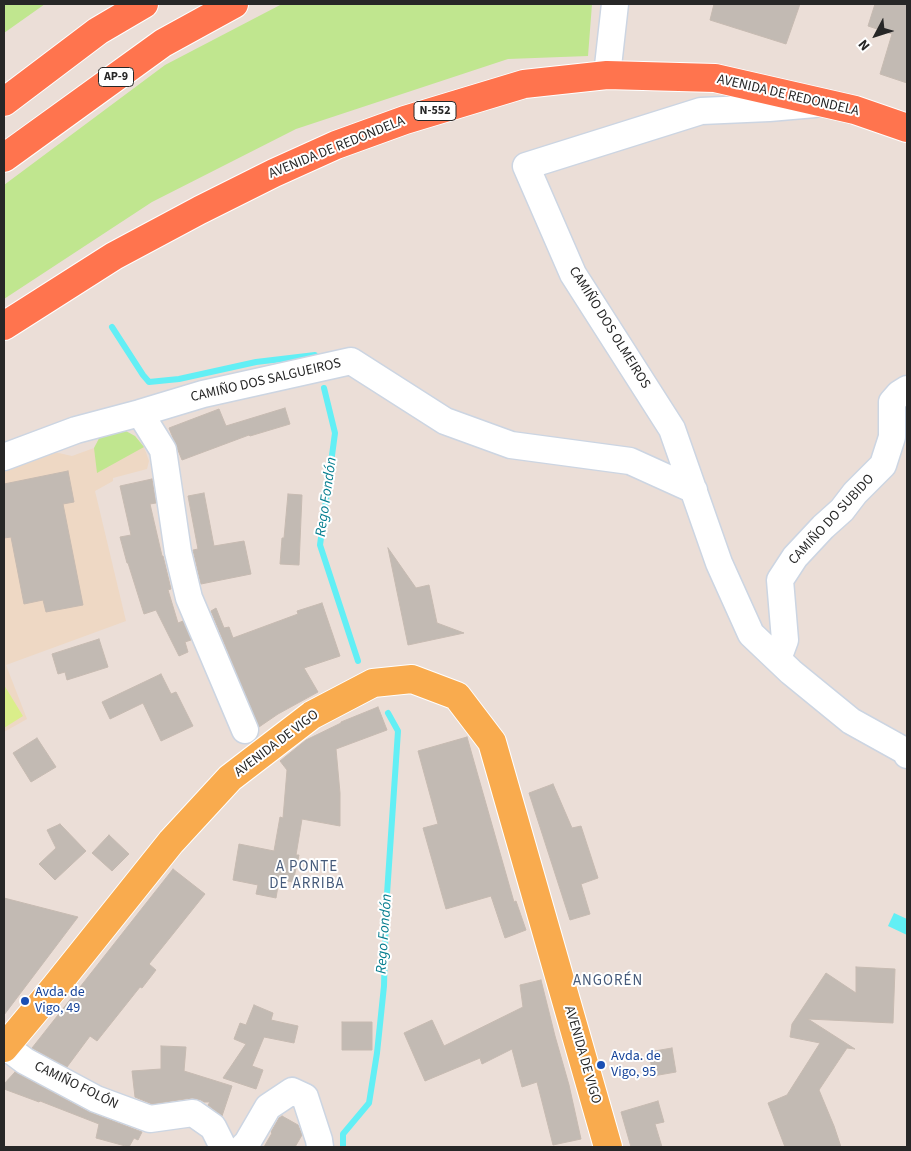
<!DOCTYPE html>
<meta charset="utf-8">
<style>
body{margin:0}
#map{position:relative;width:911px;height:1151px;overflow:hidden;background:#ebded7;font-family:"Source Sans 3",sans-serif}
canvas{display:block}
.frame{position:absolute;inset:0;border:5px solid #272727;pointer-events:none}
.north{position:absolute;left:851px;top:10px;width:50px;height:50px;-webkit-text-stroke:4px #fff;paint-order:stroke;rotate:230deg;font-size:14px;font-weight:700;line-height:20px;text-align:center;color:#272727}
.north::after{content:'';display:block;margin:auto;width:18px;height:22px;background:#272727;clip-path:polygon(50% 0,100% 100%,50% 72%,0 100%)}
</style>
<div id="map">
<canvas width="911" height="1151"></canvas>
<div class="frame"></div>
<div class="north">N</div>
</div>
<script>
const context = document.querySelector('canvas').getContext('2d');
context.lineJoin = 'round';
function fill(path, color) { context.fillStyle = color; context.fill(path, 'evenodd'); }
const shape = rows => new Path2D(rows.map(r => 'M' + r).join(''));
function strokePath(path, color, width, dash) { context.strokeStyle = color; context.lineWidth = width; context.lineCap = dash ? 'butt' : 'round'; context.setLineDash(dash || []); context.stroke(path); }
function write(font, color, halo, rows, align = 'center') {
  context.font = font + ' "Source Sans 3",sans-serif'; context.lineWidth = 4; context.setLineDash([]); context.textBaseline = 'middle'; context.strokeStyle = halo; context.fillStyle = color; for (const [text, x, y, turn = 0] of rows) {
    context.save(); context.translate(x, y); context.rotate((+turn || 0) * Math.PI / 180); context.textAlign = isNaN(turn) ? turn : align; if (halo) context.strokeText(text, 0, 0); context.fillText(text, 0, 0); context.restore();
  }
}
const education = shape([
 [104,429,135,436,144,447,149,461,147,469,113,478,113,481,95,491,126,621,6,665,27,719,4,732,4,469,50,451,72,456,94,448]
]);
const green = shape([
 [4,4,45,4,4,33],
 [282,4,592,4,588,56,508,59,296,129,152,202,4,299,4,185,165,65],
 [115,425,135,436,144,447,97,473,94,448,104,429]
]);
const pitch = shape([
 [4,685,23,716,4,728]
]);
const water = shape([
 [894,913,907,919,907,935,888,926]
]);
const stream = shape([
 [112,327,143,375,149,382,179,379,256,362,315,355],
 [324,388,335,433,320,545,358,661],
 [343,1147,343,1134,369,1103,377,1053,384,986,386,909,398,731,388,713]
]);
const building = shape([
 [714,4,800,4,786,44,710,20,714,4],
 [875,4,907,4,907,83,880,74,892,34,868,26,875,4],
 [285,408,290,424,250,436,249,435,182,460,169,428,219,409,226,426,285,408],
 [68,471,74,502,63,504,83,605,46,612,43,600,24,604,11,537,4,538,4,484,68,471],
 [152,479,156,503,150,504,162,556,163,556,171,589,168,590,178,623,183,621,191,640,185,642,188,652,179,656,156,610,144,614,128,563,127,563,120,537,131,535,120,486,152,479],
 [204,493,214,546,244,541,251,574,201,584,193,550,198,549,188,496,204,493],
 [288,494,302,495,299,565,280,564,282,538,284,538,288,494],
 [388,548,416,588,429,585,437,623,464,633,408,645,388,548],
 [322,603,340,656,304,668,318,692,278,714,259,727,211,611,216,608,224,628,229,627,233,638,298,614,297,611,322,603],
 [99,639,108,667,67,680,65,672,58,674,52,654,99,639],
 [161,674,171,694,176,692,193,726,161,741,143,703,110,719,102,702,161,674],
 [378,707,387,730,336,749,340,793,340,826,302,819,296,855,299,855,293,882,279,880,276,898,256,894,258,885,233,880,239,844,274,851,280,817,283,818,287,770,280,761,306,740,341,723,341,722,378,707],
 [467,737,514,902,516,901,526,930,505,938,491,896,446,909,423,828,438,824,418,751,467,737],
 [37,738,56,767,31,782,13,753,37,738],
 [553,784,572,828,581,826,598,878,581,884,590,914,570,920,529,793,553,784],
 [60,824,86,851,55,880,39,864,56,848,47,830,60,824],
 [109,835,129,854,112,871,92,853,109,835],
 [173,869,205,894,149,964,156,970,142,988,140,987,97,1041,90,1036,67,1067,32,1048,173,869],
 [4,898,78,917,4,1015,4,898],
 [856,967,895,969,893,1023,808,1019,855,1049,847,1048,819,1090,834,1126,841,1147,785,1147,768,1103,787,1095,820,1043,790,1037,792,1024,826,973,856,993,856,967],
 [541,980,555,1036,569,1085,581,1139,553,1145,537,1082,522,1087,512,1049,482,1064,480,1058,425,1081,404,1033,432,1020,444,1046,523,1007,520,985,541,980],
 [254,1005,273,1013,271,1020,298,1026,294,1043,264,1037,252,1066,263,1070,256,1089,223,1078,246,1044,234,1039,240,1023,246,1025,254,1005],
 [342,1022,372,1022,372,1050,342,1050,342,1022],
 [161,1046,186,1047,184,1071,232,1086,222,1116,208,1105,210,1102,204,1102,201,1100,192,1098,152,1104,135,1097,132,1071,161,1069,161,1046],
 [672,1048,676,1072,653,1076,649,1052,672,1048],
 [15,1072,89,1112,142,1132,138,1140,134,1138,129,1147,96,1138,99,1124,40,1101,39,1102,4,1089,4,1084,15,1072],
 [658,1101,664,1122,655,1124,662,1147,631,1147,621,1112,658,1101],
 [282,1116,298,1125,302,1135,295,1147,264,1147,272,1133,271,1132,279,1118,282,1116]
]);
const minor = shape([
 [607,75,615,4],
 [815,104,769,108,701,111,526,166,573,274,672,429,719,563,751,634,791,672,851,721,905,751,907,755],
 [140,413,203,394,351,361,445,421,511,445,630,461,694,490],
 [4,457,76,430,140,413,163,450,178,552,189,598,245,730],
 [778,659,785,640,780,580,795,557,823,527,842,510,855,493,883,465,892,437,892,402,899,394,907,389],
 [5,1046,25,1061,96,1099,150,1119,193,1113,213,1127,223,1147],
 [243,1147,247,1143,268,1107,292,1091,305,1097,319,1140,320,1147]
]);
const major = shape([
 [4,1048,55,987,171,842,230,778,312,715,373,683,412,679,457,696,492,742,608,1147]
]);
const highway = shape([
 [4,102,98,31,144,4],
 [4,158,163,43,234,4],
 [4,326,114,256,200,210,274,173,336,145,405,120,524,84,607,75,715,78,855,110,907,128]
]);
const markers = [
 [25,1001,5,"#1a4fb4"],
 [601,1065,5,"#1a4fb4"]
];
const shields = [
 [116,77,35],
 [435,111,42]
];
const shieldNames = [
 ["AP-9",116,77],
 ["N-552",435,111]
];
const streetNames = [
 ["AVENIDA DE REDONDELA",788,96,13],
 ["AVENIDA DE REDONDELA",337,148,-22],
 ["CAMIÑO DOS OLMEIROS",609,328,58],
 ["CAMIÑO DOS SALGUEIROS",266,381,-13],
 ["CAMIÑO DO SUBIDO",832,520,-47],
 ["AVENIDA DE VIGO",277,744,-37],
 ["AVENIDA DE VIGO",582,1055,74],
 ["CAMIÑO FOLÓN",76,1086,26]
];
const transitNames = [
 ["Avda. de",35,993],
 ["Vigo, 49",35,1009],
 ["Avda. de",611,1057],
 ["Vigo, 95",611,1073]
];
const waterNames = [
 ["Rego Fondón",327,497,-82],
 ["Rego Fondón",385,934,-86]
];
const neighbourhoodNames = [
 ["A PONTE",307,868],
 ["DE ARRIBA",307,885],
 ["ANGORÉN",608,982]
];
fill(education, '#eed8c4');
fill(green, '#c0e68f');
fill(pitch, '#daee8a');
fill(water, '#62eff5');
strokePath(stream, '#62eff5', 6);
fill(building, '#c2bab3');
strokePath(building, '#c6bab1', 1);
strokePath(minor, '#ccd5e2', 29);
strokePath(major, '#fff', 30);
strokePath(highway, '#fff', 30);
strokePath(minor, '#fff', 26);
strokePath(major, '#f9ab4e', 28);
strokePath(highway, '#ff744e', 28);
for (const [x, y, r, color] of markers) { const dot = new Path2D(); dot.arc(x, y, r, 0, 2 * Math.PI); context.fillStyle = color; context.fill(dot); strokePath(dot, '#fff', 2); }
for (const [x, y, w] of shields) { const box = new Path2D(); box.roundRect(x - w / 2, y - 9.5, w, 19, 4); context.fillStyle = '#fff'; context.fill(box); strokePath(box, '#272727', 1); }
write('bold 12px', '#272727', null, shieldNames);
write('14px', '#272727', '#fff', streetNames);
write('14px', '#164399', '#fff', transitNames, 'left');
write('italic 15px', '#067e8f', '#fff', waterNames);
context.letterSpacing = '1px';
write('15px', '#455a7a', '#fff', neighbourhoodNames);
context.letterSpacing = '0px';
</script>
